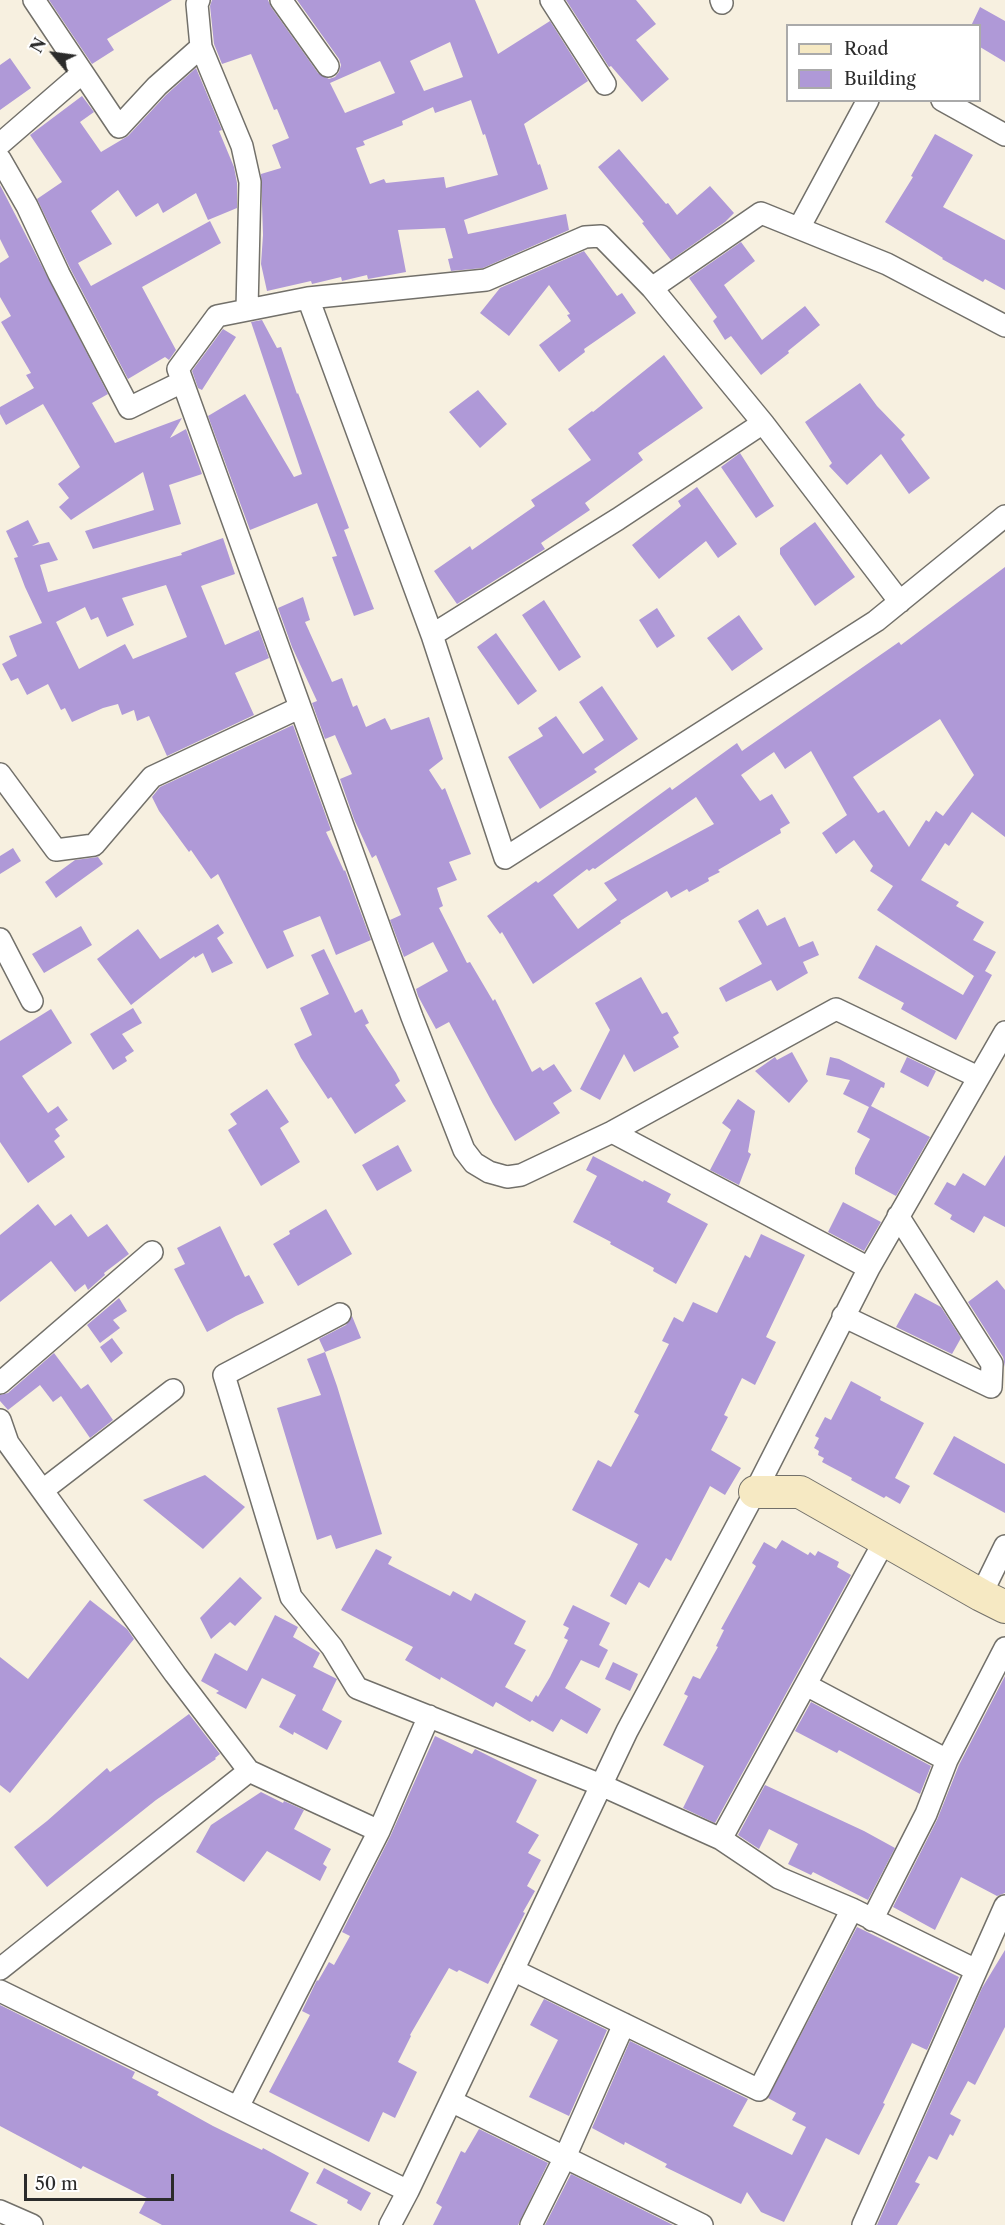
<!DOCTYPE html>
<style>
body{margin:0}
#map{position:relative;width:1005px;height:2225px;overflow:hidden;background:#f7f0e0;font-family:"Libre Caslon Text",serif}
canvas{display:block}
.legend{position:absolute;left:786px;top:24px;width:195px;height:78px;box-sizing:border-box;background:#fff;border:2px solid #aaa;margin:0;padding:8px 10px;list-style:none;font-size:18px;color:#2b2b2b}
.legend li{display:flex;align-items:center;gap:12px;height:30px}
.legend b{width:30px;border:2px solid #aaa}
.north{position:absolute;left:24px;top:24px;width:60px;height:60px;-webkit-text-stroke:4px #fff;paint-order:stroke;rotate:299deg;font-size:16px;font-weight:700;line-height:24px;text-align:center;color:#2b2b2b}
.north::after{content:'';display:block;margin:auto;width:21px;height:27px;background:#2b2b2b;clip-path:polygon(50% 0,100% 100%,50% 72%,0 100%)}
.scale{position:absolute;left:24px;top:2174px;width:150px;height:27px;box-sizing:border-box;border:3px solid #2b2b2b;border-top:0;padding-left:8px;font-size:18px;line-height:21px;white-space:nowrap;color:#2b2b2b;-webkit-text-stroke:4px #fff;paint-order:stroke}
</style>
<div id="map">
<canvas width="1005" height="2225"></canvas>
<ul class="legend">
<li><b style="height:8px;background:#f6e9c3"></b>Road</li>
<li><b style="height:16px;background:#af99d7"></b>Building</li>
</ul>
<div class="north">N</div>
<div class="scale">50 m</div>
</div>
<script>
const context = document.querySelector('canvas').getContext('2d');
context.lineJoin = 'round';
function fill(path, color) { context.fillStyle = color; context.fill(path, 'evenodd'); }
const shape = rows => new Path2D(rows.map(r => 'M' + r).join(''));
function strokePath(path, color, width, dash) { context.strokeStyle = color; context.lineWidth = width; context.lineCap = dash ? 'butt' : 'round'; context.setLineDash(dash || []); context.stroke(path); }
const building = shape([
 [49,0,172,0,107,39,114,50,92,64],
 [212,0,268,0,271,7,318,73,329,79,335,77,339,72,341,65,339,59,297,0,475,0,498,54,550,21,588,81,524,124,538,165,540,164,548,189,464,220,468,234,566,214,569,230,483,268,451,271,448,259,453,258,445,228,398,230,406,272,368,279,367,275,342,281,341,277,312,284,311,281,267,291,261,264,263,235,261,174,281,168,272,145,289,138,277,109,274,110,251,54,222,64,214,44,210,6],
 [450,42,463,77,424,91,410,61],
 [380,61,395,93,345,113,330,83],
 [471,100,483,135,485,134,498,175,446,188,444,177,386,183,384,179,370,184,356,148,365,145,363,141,403,125,402,121,433,107,435,113],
 [566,0,636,0,656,24,636,40,669,79,642,102,611,66,609,67],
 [980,7,1005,21,1005,62,980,47,980,26,971,26],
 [10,58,31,88,0,110,0,65],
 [196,68,222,130,219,131,234,167,237,183,237,208,208,220,196,193,163,213,158,203,136,217,118,190,91,211,112,244,78,263,91,286,210,221,221,243,142,287,176,350,169,360,165,357,128,379,70,268,37,199,62,182,30,135,82,96,94,112,80,122,101,152,128,136,166,95],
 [935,134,973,155,943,207,1005,240,1005,290,985,279,983,282,942,259,943,258,885,222,913,177,911,176],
 [619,149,666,204,668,203,677,215,710,186,734,213,725,222,671,260,642,223,644,222,598,167],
 [0,185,108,394,92,403,115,443,182,418,170,438,186,429,202,474,169,485,181,524,93,549,85,531,154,510,143,472,71,520,59,507,69,498,58,484,80,467,43,404,6,425,0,414,0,407,34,388,26,375,31,373,1,322,11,316,0,297,0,263,9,257,0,239],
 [741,242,755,261,724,285,762,340,805,306,820,325,788,351,789,353,761,375,731,336,725,340,713,321,717,317,689,278],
 [584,251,617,296,622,293,636,313,584,349,585,352,559,372,539,345,571,321,567,315,570,314,549,285,509,336,480,313,500,288],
 [262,320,277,348,281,347,297,394,298,393,349,528,344,530,374,609,354,616,332,557,337,556,317,503,250,530,208,416,245,394,294,477,302,474,251,322],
 [223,329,236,337,202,390,198,388,192,371],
 [664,355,703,408,638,453,643,460,585,503,590,510,541,543,545,549,457,604,434,571,470,546,472,550,535,506,531,500,591,460,568,429,592,411,593,412],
 [860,383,877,406,905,435,901,439,930,478,909,494,881,454,847,485,829,466,832,463,805,422],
 [478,390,507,424,480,448,449,412],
 [740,453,774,506,756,518,721,467],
 [697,487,737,544,718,558,706,541,659,579,632,545,681,506,678,501],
 [28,520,39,542,32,546,49,542,58,560,40,565,48,592,182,555,181,553,223,538,235,574,201,586,225,645,259,630,269,658,235,673,254,715,167,756,149,716,137,721,134,710,122,715,118,704,103,708,72,722,65,708,61,710,48,684,27,695,18,678,11,681,2,664,17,656,9,636,42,623,25,587,14,558,18,557,6,531],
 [166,585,187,637,133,659,125,644,79,669,56,622,85,607,91,620,98,617,107,637,134,625,122,598],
 [815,522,855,577,815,606,780,554,780,548],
 [1005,567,1005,837,972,812,949,846,945,843,921,880,959,902,956,906,984,922,973,940,996,952,985,971,992,975,956,1040,901,1009,904,1003,858,978,876,945,963,995,974,976,877,910,893,886,870,871,873,866,854,840,836,854,822,833,847,815,811,751,785,769,774,752,741,775,760,801,772,794,790,823,780,829,781,833,718,870,720,872,708,878,709,881,689,892,687,889,671,898,667,891,620,921,621,923,602,936,533,984,502,932,500,934,487,916,536,881,538,883,670,787,672,790,737,743,742,751,899,642,901,645],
 [940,719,974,775,943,816,936,811,929,822,926,820,909,847,884,810,878,813,853,777],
 [696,797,714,824,604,883,617,900,578,929,553,895,587,869,589,871,593,868,595,869],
 [303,597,310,620,305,622,332,682,342,678,353,707,357,705,366,727,385,718,391,730,429,717,443,759,429,770,442,790,445,788,471,854,449,862,457,880,437,888,443,906,439,908,467,963,470,962,493,1001,495,999,532,1072,540,1067,543,1071,554,1064,572,1091,553,1103,560,1113,515,1141,493,1104,449,1022,436,1029,418,996,416,989,448,971,433,942,404,957,390,920,401,915,376,855,372,858,354,819,340,779,352,774,335,735,325,739,312,703,317,701,292,647,278,608],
 [544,600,581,657,559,671,522,615],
 [657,608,675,636,657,648,639,620],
 [739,615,763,649,732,671,707,638],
 [496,633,537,691,518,705,477,647],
 [602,686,638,739,594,769,597,772,540,809,508,757,543,736,538,728,556,716,583,754,604,740,579,702],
 [293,725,331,830,326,832,344,871,345,870,371,940,336,955,320,916,283,931,294,956,267,969,218,874,211,879,191,850,189,852,159,811,152,797,160,787],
 [13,848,21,861,0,874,0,856],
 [98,857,103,864,56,898,45,882,75,860],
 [758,909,767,926,785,917,799,947,813,941,819,955,803,962,808,973,777,991,771,980,726,1002,719,988,762,964,738,921],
 [218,924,224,933,217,938,233,963,212,973,203,953,195,958,194,956,131,1005,97,959,138,929,160,959],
 [81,926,92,945,44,973,32,954],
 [324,949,355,1013,362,1009,369,1023,365,1025,396,1073,400,1081,395,1085,406,1101,355,1134,331,1097,328,1099,301,1058,294,1044,312,1035,300,1008,329,994,311,955],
 [641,977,662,1014,667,1012,679,1033,673,1037,679,1047,634,1072,624,1054,600,1100,580,1089,610,1030,595,1003],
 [133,1008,142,1023,122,1034,134,1051,125,1057,127,1061,113,1070,90,1034],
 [51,1009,72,1043,22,1076,48,1113,58,1106,68,1120,55,1129,60,1136,54,1141,65,1157,28,1183,0,1142,0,1041],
 [792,1052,808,1081,789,1103,755,1071,775,1057,777,1060],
 [830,1057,839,1059,885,1083,884,1088,881,1087,871,1106,930,1137,896,1196,855,1174,855,1168,870,1139,857,1132,869,1107,843,1094,850,1080,826,1075],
 [907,1057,936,1071,928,1087,900,1072],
 [267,1089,289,1122,280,1128,300,1162,261,1186,228,1130,237,1124,230,1114],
 [738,1099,755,1111,748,1152,751,1154,739,1185,710,1170,731,1130,722,1123],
 [398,1145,412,1171,377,1191,362,1165],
 [1005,1155,1005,1227,984,1216,974,1233,950,1219,952,1215,934,1204,947,1182,955,1186,963,1173,985,1186],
 [593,1156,643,1182,644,1180,671,1194,667,1202,708,1224,676,1284,653,1271,654,1268,610,1244,611,1242,573,1222,597,1176,586,1170],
 [843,1202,881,1222,864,1251,828,1232],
 [38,1204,55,1226,71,1214,88,1237,107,1224,129,1254,104,1273,105,1275,88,1290,85,1284,75,1292,51,1261,0,1302,0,1235],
 [326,1209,352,1254,298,1286,273,1244,290,1234,289,1231],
 [220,1226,245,1277,249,1275,264,1303,236,1316,207,1332,174,1269,185,1264,177,1248],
 [761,1234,805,1255,766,1337,776,1342,755,1385,742,1378,724,1415,728,1417,711,1450,741,1468,725,1495,710,1486,671,1561,666,1558,649,1588,639,1582,626,1605,610,1596,638,1544,572,1510,598,1460,611,1467,639,1415,634,1412,669,1344,662,1341,674,1317,683,1322,693,1302,717,1313,745,1255,750,1258],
 [997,1280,1005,1290,1005,1367,1003,1357,968,1302],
 [915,1293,941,1307,961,1338,952,1354,896,1327],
 [119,1298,127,1311,113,1320,120,1328,100,1343,87,1325],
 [352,1316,361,1338,325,1352,319,1339,346,1325],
 [112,1338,123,1353,111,1363,100,1347],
 [325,1352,337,1386,382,1534,336,1549,331,1535,317,1540,277,1408,321,1395,307,1359],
 [54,1353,81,1389,88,1384,113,1420,90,1438,61,1396,53,1402,40,1385,8,1410,0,1401,0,1395,8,1393],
 [851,1381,881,1397,880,1400,924,1423,895,1478,910,1486,900,1504,886,1496,884,1498,851,1480,852,1478,822,1462,824,1458,818,1455,819,1451,814,1448,819,1438,815,1436,825,1417,831,1420],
 [954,1436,1005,1464,1005,1513,933,1474],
 [205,1475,245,1507,203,1549,143,1500],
 [782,1540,808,1555,810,1552,815,1556,818,1551,839,1562,837,1567,851,1575,715,1823,683,1808,704,1766,663,1745,688,1696,684,1694,693,1676,700,1679,718,1647,716,1646,724,1630,721,1629,756,1566,752,1563,764,1542,776,1549],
 [376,1549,392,1557,388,1564,450,1596,453,1591,471,1601,475,1593,526,1621,514,1644,526,1650,505,1687,532,1702,536,1695,538,1697,550,1677,568,1640,564,1638,569,1628,563,1625,573,1605,610,1623,599,1645,608,1650,599,1668,581,1660,565,1688,601,1709,587,1734,561,1719,553,1732,532,1720,530,1722,496,1702,493,1707,441,1677,440,1680,405,1660,413,1647,341,1610],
 [240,1577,262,1598,235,1626,230,1622,211,1639,200,1618],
 [90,1600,127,1629,134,1639,10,1793,0,1785,0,1657,28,1679],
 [275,1615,298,1627,293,1637,320,1653,313,1667,337,1679,322,1710,342,1721,327,1750,294,1732,293,1735,279,1727,296,1695,262,1678,246,1709,216,1693,219,1691,201,1681,215,1653,247,1671],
 [613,1662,638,1674,630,1691,605,1679],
 [1005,1676,1005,1893,997,1896,961,1877,935,1930,893,1907,937,1820,959,1765],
 [811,1702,931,1766,920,1794,839,1750,837,1753,795,1731],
 [189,1714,220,1754,215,1758,216,1759,156,1800,47,1887,14,1847,47,1821,107,1768,110,1772],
 [435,1736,472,1754,475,1749,537,1780,516,1822,539,1835,528,1853,541,1860,527,1886,535,1891,523,1912,525,1913,488,1984,459,1970,457,1972,449,1968,410,2035,411,2036,398,2062,417,2072,395,2118,383,2112,369,2142,269,2092,310,2015,302,2011,317,1980,318,1981,329,1962,334,1965,350,1936,342,1932,390,1837],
 [765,1785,864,1831,895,1848,868,1900,813,1872,811,1875,788,1864,798,1844,769,1829,759,1849,738,1835],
 [261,1792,283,1803,284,1801,304,1810,294,1829,331,1849,323,1864,327,1867,320,1881,267,1851,244,1882,196,1852,211,1825],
 [857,1927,959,1977,927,2050,912,2043,883,2103,885,2104,859,2155,826,2138,784,2222,761,2212,747,2192,741,2204,665,2167,667,2164,625,2142,624,2145,592,2128,630,2041,748,2099,733,2126,792,2155,806,2127,792,2120,796,2113,768,2098],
 [1005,1950,1005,2027,975,2085,968,2081,950,2114,961,2120,953,2136,950,2134,937,2160,929,2156,915,2182,920,2184,897,2225,877,2225,982,1988],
 [544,1999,607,2030,569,2116,529,2097,558,2040,530,2025],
 [0,2005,135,2072,132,2078,159,2092,157,2095,213,2126,262,2150,263,2148,309,2173,290,2211,318,2225,162,2225,139,2213,147,2198,83,2166,81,2169,0,2126],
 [479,2129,548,2163,518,2225,433,2225,442,2207,436,2203,461,2151,465,2153],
 [324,2168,371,2193,361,2211,347,2203,348,2200,316,2183],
 [571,2174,673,2225,545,2225]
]);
const street = shape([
 [34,0,119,127,157,86,201,47],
 [199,0,197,4,201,47,242,146,250,182,247,309],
 [281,0,328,66],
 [551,0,605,84],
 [721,0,722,3],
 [942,100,1005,135],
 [0,144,82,73],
 [0,159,27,206,59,274,129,408,182,382],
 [799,228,868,100],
 [652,288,763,423,900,602],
 [308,298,432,635,505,858,876,621,1005,516],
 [432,635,618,519,763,423],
 [0,774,56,850,94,845,152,777,299,708],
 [0,939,32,1001],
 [978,1077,836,1009,612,1132,521,1175,507,1177,489,1172,474,1163,464,1150,412,1017,178,369,217,316,308,298,486,280,585,237,601,236,652,288,761,213,887,264,1005,326],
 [612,1132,869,1268],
 [340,1314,224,1375,291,1597,332,1647,357,1688,601,1785,721,1839,779,1878,852,1909,976,1970],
 [843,1316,991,1387,992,1364,898,1216],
 [0,1383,152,1252],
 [0,1420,8,1443,175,1674,249,1771,379,1831],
 [43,1490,173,1390],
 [981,1595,1005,1546],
 [806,1685,947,1760],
 [721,1839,885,1540],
 [872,1920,926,1814,947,1760,1005,1648],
 [0,1969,249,1771],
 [513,1970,759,2090,852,1909],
 [0,1991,408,2191],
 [451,2101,702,2225],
 [238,2107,379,1831,429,1716],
 [0,2211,32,2225],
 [390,2225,408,2191,627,1731,755,1492,869,1268,1005,1032],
 [531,2225,565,2157,624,2024],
 [863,2225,1005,1906]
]);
const secondary = shape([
 [755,1492,800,1492,981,1595,1005,1607]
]);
fill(building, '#af99d7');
strokePath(street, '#72706a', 24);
strokePath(secondary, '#72706a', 34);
strokePath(street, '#fff', 21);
strokePath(secondary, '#f6e9c3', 32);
</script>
